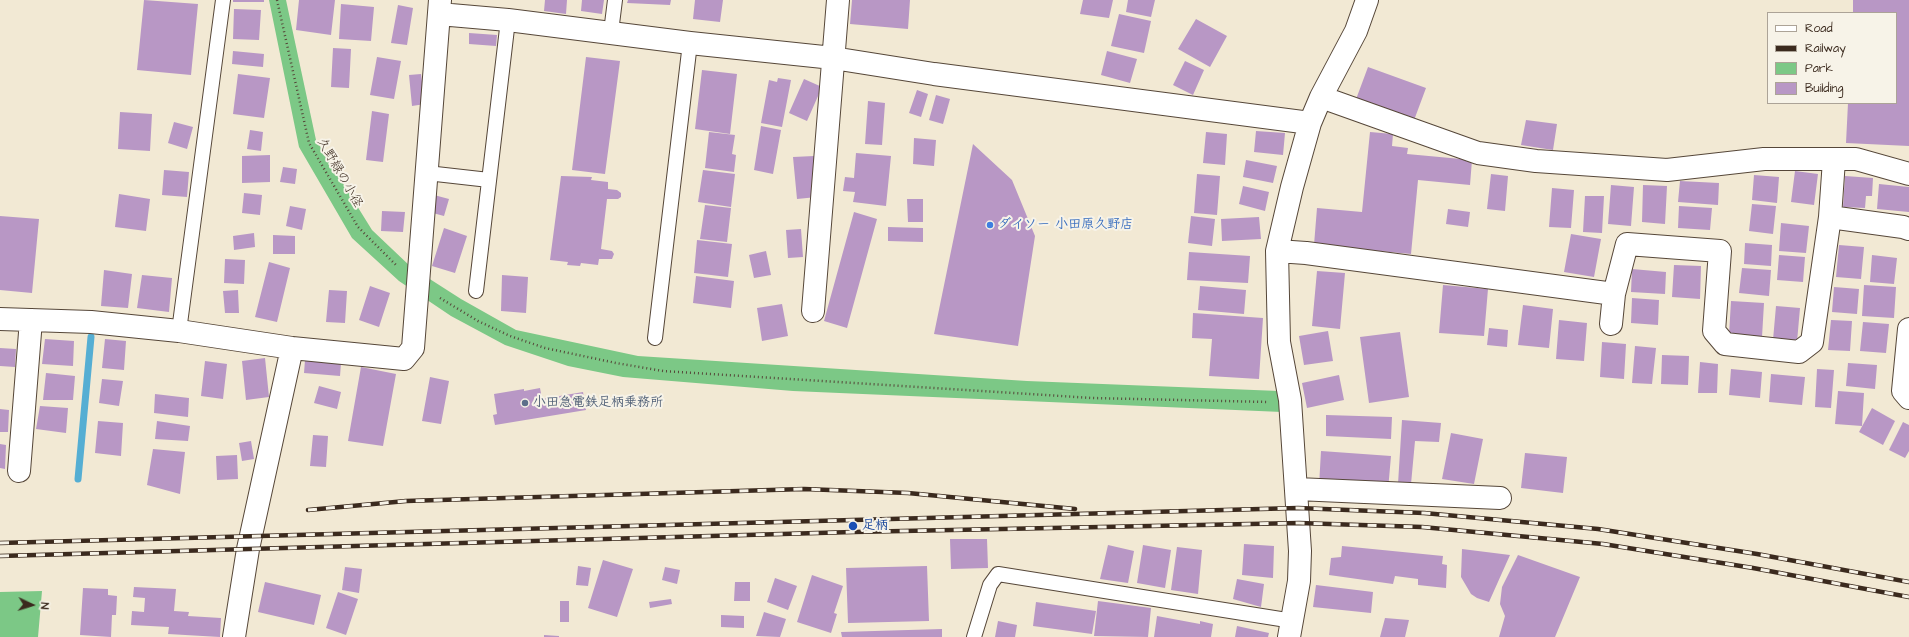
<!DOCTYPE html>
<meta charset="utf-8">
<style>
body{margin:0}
#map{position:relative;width:1909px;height:637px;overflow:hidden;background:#f2e9d4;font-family:"Architects Daughter",sans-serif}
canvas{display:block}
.legend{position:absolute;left:1767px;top:12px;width:130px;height:92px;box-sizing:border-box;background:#f7f3e8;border:1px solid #aca397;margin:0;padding:5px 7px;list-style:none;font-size:12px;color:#3b2a1e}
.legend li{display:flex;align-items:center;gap:8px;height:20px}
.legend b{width:20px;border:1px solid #aca397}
.north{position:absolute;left:12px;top:585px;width:40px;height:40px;-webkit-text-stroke:3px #f7f3e8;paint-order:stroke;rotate:94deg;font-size:11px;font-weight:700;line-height:16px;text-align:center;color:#3b2a1e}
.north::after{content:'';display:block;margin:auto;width:14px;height:18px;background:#3b2a1e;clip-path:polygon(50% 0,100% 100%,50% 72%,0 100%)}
</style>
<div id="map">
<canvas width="1909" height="637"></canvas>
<ul class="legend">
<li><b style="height:5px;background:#fff"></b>Road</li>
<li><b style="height:5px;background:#3b2a1e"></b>Railway</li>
<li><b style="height:11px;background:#7cc886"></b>Park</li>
<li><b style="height:11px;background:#b897c5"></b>Building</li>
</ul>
<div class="north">N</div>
</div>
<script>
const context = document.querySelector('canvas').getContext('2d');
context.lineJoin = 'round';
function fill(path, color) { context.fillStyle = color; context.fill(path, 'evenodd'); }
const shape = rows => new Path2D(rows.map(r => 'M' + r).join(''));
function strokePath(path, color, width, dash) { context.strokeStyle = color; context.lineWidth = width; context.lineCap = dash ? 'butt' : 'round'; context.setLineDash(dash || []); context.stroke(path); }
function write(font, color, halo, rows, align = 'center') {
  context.font = font + ' "Architects Daughter","Klee One",sans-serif'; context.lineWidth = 4; context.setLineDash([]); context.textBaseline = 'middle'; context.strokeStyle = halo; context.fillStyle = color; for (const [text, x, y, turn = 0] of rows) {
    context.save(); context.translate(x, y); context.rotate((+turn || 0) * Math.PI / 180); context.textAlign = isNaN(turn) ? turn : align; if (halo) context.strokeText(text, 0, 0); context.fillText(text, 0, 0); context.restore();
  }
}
const green = shape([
 [269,0,286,0,316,140,372,230,411,267,461,299,516,330,638,356,1027,381,1279,391,1282,412,793,391,623,377,568,366,505,345,451,316,399,281,352,238,299,147],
 [42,591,38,637,0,637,0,592]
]);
const stream = shape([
 [78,479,91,337]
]);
const building = shape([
 [144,0,198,4,191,75,137,70],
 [233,0,264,0,264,2,233,2],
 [299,0,335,0,331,35,296,30],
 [545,0,567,0,566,14,544,11],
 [582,0,604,0,602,14,581,11],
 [628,0,671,0,670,5,627,3],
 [695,0,723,0,720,22,693,19],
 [852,0,910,0,908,29,850,24],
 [1083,0,1113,0,1109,18,1080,14],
 [1128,0,1155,0,1151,17,1126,12],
 [1853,0,1909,0,1909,146,1846,143,1848,103,1896,103,1896,13,1853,13],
 [341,4,374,7,371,41,339,39],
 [398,5,413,8,407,45,391,43],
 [234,9,261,10,259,40,233,39],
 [1119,14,1151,21,1144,53,1111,46],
 [1196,19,1227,36,1210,67,1178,49],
 [469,33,497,35,496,46,469,44],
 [333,48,351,49,349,88,331,87],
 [233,51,264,54,263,67,232,64],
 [1107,51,1137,59,1130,83,1101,75],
 [377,57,401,61,394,99,370,95],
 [586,57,620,61,605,174,572,170],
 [1185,61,1204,70,1193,95,1173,85],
 [1368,67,1426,88,1413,123,1355,102],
 [702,70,737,74,730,134,695,129],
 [238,74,270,78,264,118,233,114],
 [421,74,425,104,412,106,409,75],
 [778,78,791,80,782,127,761,123,769,80,777,82],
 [804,79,822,87,807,121,789,113],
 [917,90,928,94,921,117,909,113],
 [936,95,950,99,943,124,929,120],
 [868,101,885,103,882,145,865,144],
 [372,111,389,114,383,162,366,160],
 [120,112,152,114,150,151,118,149],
 [1526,120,1557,124,1553,150,1521,145],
 [174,122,193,127,187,149,168,143],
 [761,126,781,130,773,174,754,170],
 [250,130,263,132,261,151,247,149],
 [1256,131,1285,133,1283,155,1254,152],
 [709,132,735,135,732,154,736,155,734,172,705,168],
 [1206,132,1227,134,1225,165,1203,163],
 [1370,132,1393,134,1392,146,1408,148,1407,154,1472,160,1470,185,1418,180,1411,254,1314,245,1317,208,1362,212],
 [914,138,936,140,934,166,913,164],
 [973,144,1012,180,1035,236,1018,346,934,334],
 [856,153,891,156,886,206,853,202,855,192,843,191,845,177,854,178],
 [270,155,270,182,242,183,242,156],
 [814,156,817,197,797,199,793,157],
 [1246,160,1277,166,1273,183,1243,177],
 [283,167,297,169,295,184,280,182],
 [164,170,189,172,187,197,162,195],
 [703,170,735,174,731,207,698,202],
 [1795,171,1818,174,1814,205,1791,202],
 [1197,174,1220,176,1217,215,1194,213],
 [1491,174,1508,176,1505,211,1487,209],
 [1754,175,1779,177,1777,203,1752,200],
 [561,176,592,177,591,180,608,182,608,189,617,190,621,193,621,197,618,199,607,199,601,249,612,251,614,254,612,259,599,259,598,265,581,263,580,266,567,265,568,262,550,260],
 [1845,176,1873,178,1872,196,1866,196,1865,208,1843,207],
 [1680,181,1719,183,1718,205,1678,202],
 [1879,184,1909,187,1909,212,1877,209],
 [1611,185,1634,187,1631,226,1608,224],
 [1643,185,1667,186,1665,224,1642,222],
 [1243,186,1269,192,1265,211,1239,204],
 [1552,188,1574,190,1571,228,1549,227],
 [244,193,262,195,260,215,242,213],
 [119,194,150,199,146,231,115,227],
 [434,195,449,199,444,216,429,212],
 [1585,196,1604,196,1602,233,1583,232],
 [907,199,923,199,923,222,908,222],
 [1752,204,1776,206,1773,234,1749,231],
 [705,205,731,208,727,242,700,239],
 [290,206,306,209,302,230,286,226],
 [1679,206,1712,208,1710,230,1678,228],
 [1448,209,1470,212,1468,227,1446,224],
 [382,211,405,212,403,232,381,231],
 [854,212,877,219,847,328,824,321],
 [0,216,39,219,32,293,0,290],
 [1191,216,1215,219,1212,246,1188,243],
 [1259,217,1261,239,1222,241,1221,219],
 [1781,223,1809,226,1806,253,1779,251],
 [888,227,923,228,923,242,888,241],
 [444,228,467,236,455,273,432,266],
 [801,229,803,257,788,258,786,230],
 [254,233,255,247,234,250,233,236],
 [1571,234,1601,239,1594,277,1564,272],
 [273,235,295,236,295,254,273,254],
 [697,240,732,244,728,277,694,273],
 [1745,243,1772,245,1771,266,1744,264],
 [1839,245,1864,247,1861,279,1836,277],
 [766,251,771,275,754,278,749,255],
 [1189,252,1250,256,1248,283,1187,280],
 [1779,255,1805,257,1803,282,1777,280],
 [1872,255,1897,258,1894,284,1870,282],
 [225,259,245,260,244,284,224,283],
 [269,262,290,268,277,322,255,317],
 [1674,265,1701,266,1700,299,1672,297],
 [1742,268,1771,270,1769,296,1739,293],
 [1632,269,1666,272,1665,294,1631,292],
 [104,270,132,274,128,308,101,306],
 [1317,271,1345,273,1340,329,1312,326],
 [142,275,172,278,169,312,137,308],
 [502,275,528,277,526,313,501,311],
 [696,276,734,281,731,308,693,303],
 [1443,285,1488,289,1484,336,1439,333],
 [1864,285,1896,287,1894,318,1862,316],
 [370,286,390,293,379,327,359,320],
 [1200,286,1246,290,1244,314,1198,310],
 [1834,287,1859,289,1857,314,1832,312],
 [238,290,239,313,225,313,223,291],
 [329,290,347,291,345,323,326,322],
 [1632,298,1659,300,1658,325,1631,323],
 [1731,301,1764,303,1762,337,1729,335],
 [782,304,788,336,762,341,757,308],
 [1523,305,1553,309,1549,348,1518,345],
 [1776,306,1800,308,1797,342,1773,340],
 [1193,313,1263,318,1259,379,1209,376,1212,339,1192,338],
 [1559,320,1587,323,1584,361,1556,359],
 [1831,320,1852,321,1850,351,1828,350],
 [1863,322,1889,324,1886,353,1860,351],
 [1489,328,1508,330,1507,347,1487,345],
 [1328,331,1333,361,1304,365,1299,336],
 [1400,332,1409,397,1369,403,1360,337],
 [45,339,74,341,73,366,42,364],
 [105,339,126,341,124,370,102,368],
 [1602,342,1626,344,1624,379,1600,377],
 [1635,346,1656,348,1652,384,1632,383],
 [0,348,16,349,15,367,0,366],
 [1662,355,1689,356,1688,385,1661,384],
 [265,358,269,397,246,400,242,361],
 [305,360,341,363,340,376,304,373],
 [205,361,227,364,223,399,201,396],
 [1700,362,1718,364,1717,393,1698,393],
 [1848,363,1877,365,1875,389,1846,386],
 [361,367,396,374,383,446,348,441],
 [1731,369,1762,372,1760,398,1729,395],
 [1817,369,1834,370,1831,408,1815,407],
 [46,373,75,376,73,400,43,400],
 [1771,374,1805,377,1802,405,1769,402],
 [1339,375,1344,400,1307,408,1302,383],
 [430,377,449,381,441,424,422,421],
 [102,379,123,381,119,406,99,403],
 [319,386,341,392,337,409,314,403],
 [540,388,542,399,583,392,586,410,495,425,493,415,497,414,494,394,524,389,524,391],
 [1838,391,1864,393,1862,426,1835,424],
 [155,394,189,398,188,417,154,413],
 [40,406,68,408,66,433,36,429],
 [1872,408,1895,421,1883,445,1859,432],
 [0,409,9,410,8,432,0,432],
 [1326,415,1392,417,1391,439,1326,436],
 [1402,420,1441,423,1439,442,1415,441,1411,484,1398,484],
 [98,421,123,423,121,456,95,453],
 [157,421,190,426,188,441,155,439],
 [1903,422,1909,425,1909,451,1905,458,1889,450],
 [1451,433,1483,439,1474,484,1442,479],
 [313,435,328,436,326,467,310,466],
 [251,441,254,459,242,461,239,443],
 [0,444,6,445,5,469,0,468],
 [153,449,185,452,180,494,147,485],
 [1321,451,1391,456,1388,490,1319,486],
 [1525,453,1567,457,1563,493,1521,488],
 [237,455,238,479,217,480,216,456],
 [950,539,987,539,988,568,951,569],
 [1244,544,1274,546,1273,578,1242,575],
 [1108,545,1134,551,1128,583,1100,579],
 [1143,545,1171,550,1165,588,1137,583],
 [1342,546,1443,556,1442,564,1447,565,1446,588,1418,585,1418,579,1395,576,1393,584,1329,575,1331,558,1341,557],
 [1177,547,1202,550,1198,594,1171,590],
 [1462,549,1510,555,1489,602,1477,598,1471,594,1461,577],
 [1518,555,1580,577,1555,637,1499,637,1505,616,1500,604,1502,587],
 [603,560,633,569,617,617,588,608],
 [578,566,591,568,588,586,576,585],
 [927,566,929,621,848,623,846,568],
 [345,567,362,569,359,593,342,590],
 [665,567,680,570,677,584,662,580],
 [812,575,843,586,834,613,837,614,831,633,797,622],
 [775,578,797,586,788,610,767,602],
 [1237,579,1264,584,1261,607,1233,599],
 [265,582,321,595,314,625,258,612],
 [735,582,750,582,750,601,734,601],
 [1316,585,1373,592,1371,613,1313,607],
 [134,587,176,589,174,611,189,612,188,616,221,618,220,637,168,634,169,627,131,625,132,611,144,612,145,598,133,597],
 [83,588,108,589,108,595,117,596,116,615,112,615,111,637,80,635],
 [338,592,358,599,346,635,326,628],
 [671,599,672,604,650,608,649,602],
 [560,601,569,601,569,622,560,622],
 [1098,601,1151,608,1148,637,1094,636],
 [1036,602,1096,611,1092,634,1033,626],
 [764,612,786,619,780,637,756,636],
 [721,615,744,616,744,628,721,627],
 [1157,616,1200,624,1200,621,1213,624,1211,637,1154,637],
 [1385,618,1409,620,1405,637,1380,637],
 [998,621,1017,625,1015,637,995,637],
 [1237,626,1269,633,1268,637,1235,637],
 [942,629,942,637,842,637,841,632],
 [544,635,559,636,559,637,544,637]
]);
const path = shape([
 [277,0,309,143,358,227,396,265],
 [440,298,478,321,510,336,545,348,616,363,663,371,1092,398,1268,402]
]);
const lane = shape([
 [611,32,615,0],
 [427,173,489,180],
 [476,291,508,20],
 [179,331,223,0],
 [655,338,690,43],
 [974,637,990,585,998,574,1293,621]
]);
const street = shape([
 [439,14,508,20,690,43,833,58,934,74,1310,123],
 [1321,97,1478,153,1536,161,1667,170,1764,159,1856,159,1909,174],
 [1830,217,1834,160],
 [1277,251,1306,253,1614,294],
 [813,311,838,0],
 [0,319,91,322,179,331,292,348,404,359,413,348,440,0],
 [1611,324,1614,294,1627,244,1720,251,1714,331,1725,344,1799,352,1812,342,1830,217,1903,227,1909,229],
 [1909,329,1903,391,1909,398],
 [19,471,31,320],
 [1297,489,1500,498],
 [234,637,248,549,292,348],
 [1289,637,1299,581,1300,551,1290,400,1279,342,1277,251,1292,187,1310,123,1321,97,1356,31,1367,0]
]);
const rail = shape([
 [308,510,406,501,804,489,908,493,1075,509],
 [0,543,1298,508,1424,513,1598,529,1757,554,1909,582],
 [0,556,853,532,1299,523,1422,527,1603,544,1753,568,1909,597]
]);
const markers = [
 [990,225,4,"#3f7fe0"],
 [525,403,4,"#5c6f8a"],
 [853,526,5,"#1a4fb4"]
];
const streetNames = [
 ["久野緑の小径",339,173,60]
];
const shopNames = [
 ["ダイソー 小田原久野店",998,225]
];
const serviceNames = [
 ["小田急電鉄足柄乗務所",533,403]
];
const transitNames = [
 ["足柄",862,526]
];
fill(green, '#7cc886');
strokePath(stream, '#55aed3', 7);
fill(building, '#b897c5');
strokePath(lane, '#564739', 16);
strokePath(street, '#564739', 24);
strokePath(path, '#564739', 2.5, [1, 3]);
strokePath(lane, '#fff', 14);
strokePath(street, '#fff', 22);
strokePath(rail, '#3b2a1e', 4.5);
strokePath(rail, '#f7f3e8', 3, [9]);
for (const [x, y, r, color] of markers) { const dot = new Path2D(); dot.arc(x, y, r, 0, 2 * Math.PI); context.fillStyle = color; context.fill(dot); strokePath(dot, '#f7f3e8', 1.5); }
write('13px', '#3b2a1e', '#f7f3e8', streetNames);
write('bold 13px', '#366cbe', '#f7f3e8', shopNames, 'left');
write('bold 13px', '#4e5e75', '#f7f3e8', serviceNames, 'left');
write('bold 13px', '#164399', '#f7f3e8', transitNames, 'left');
</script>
